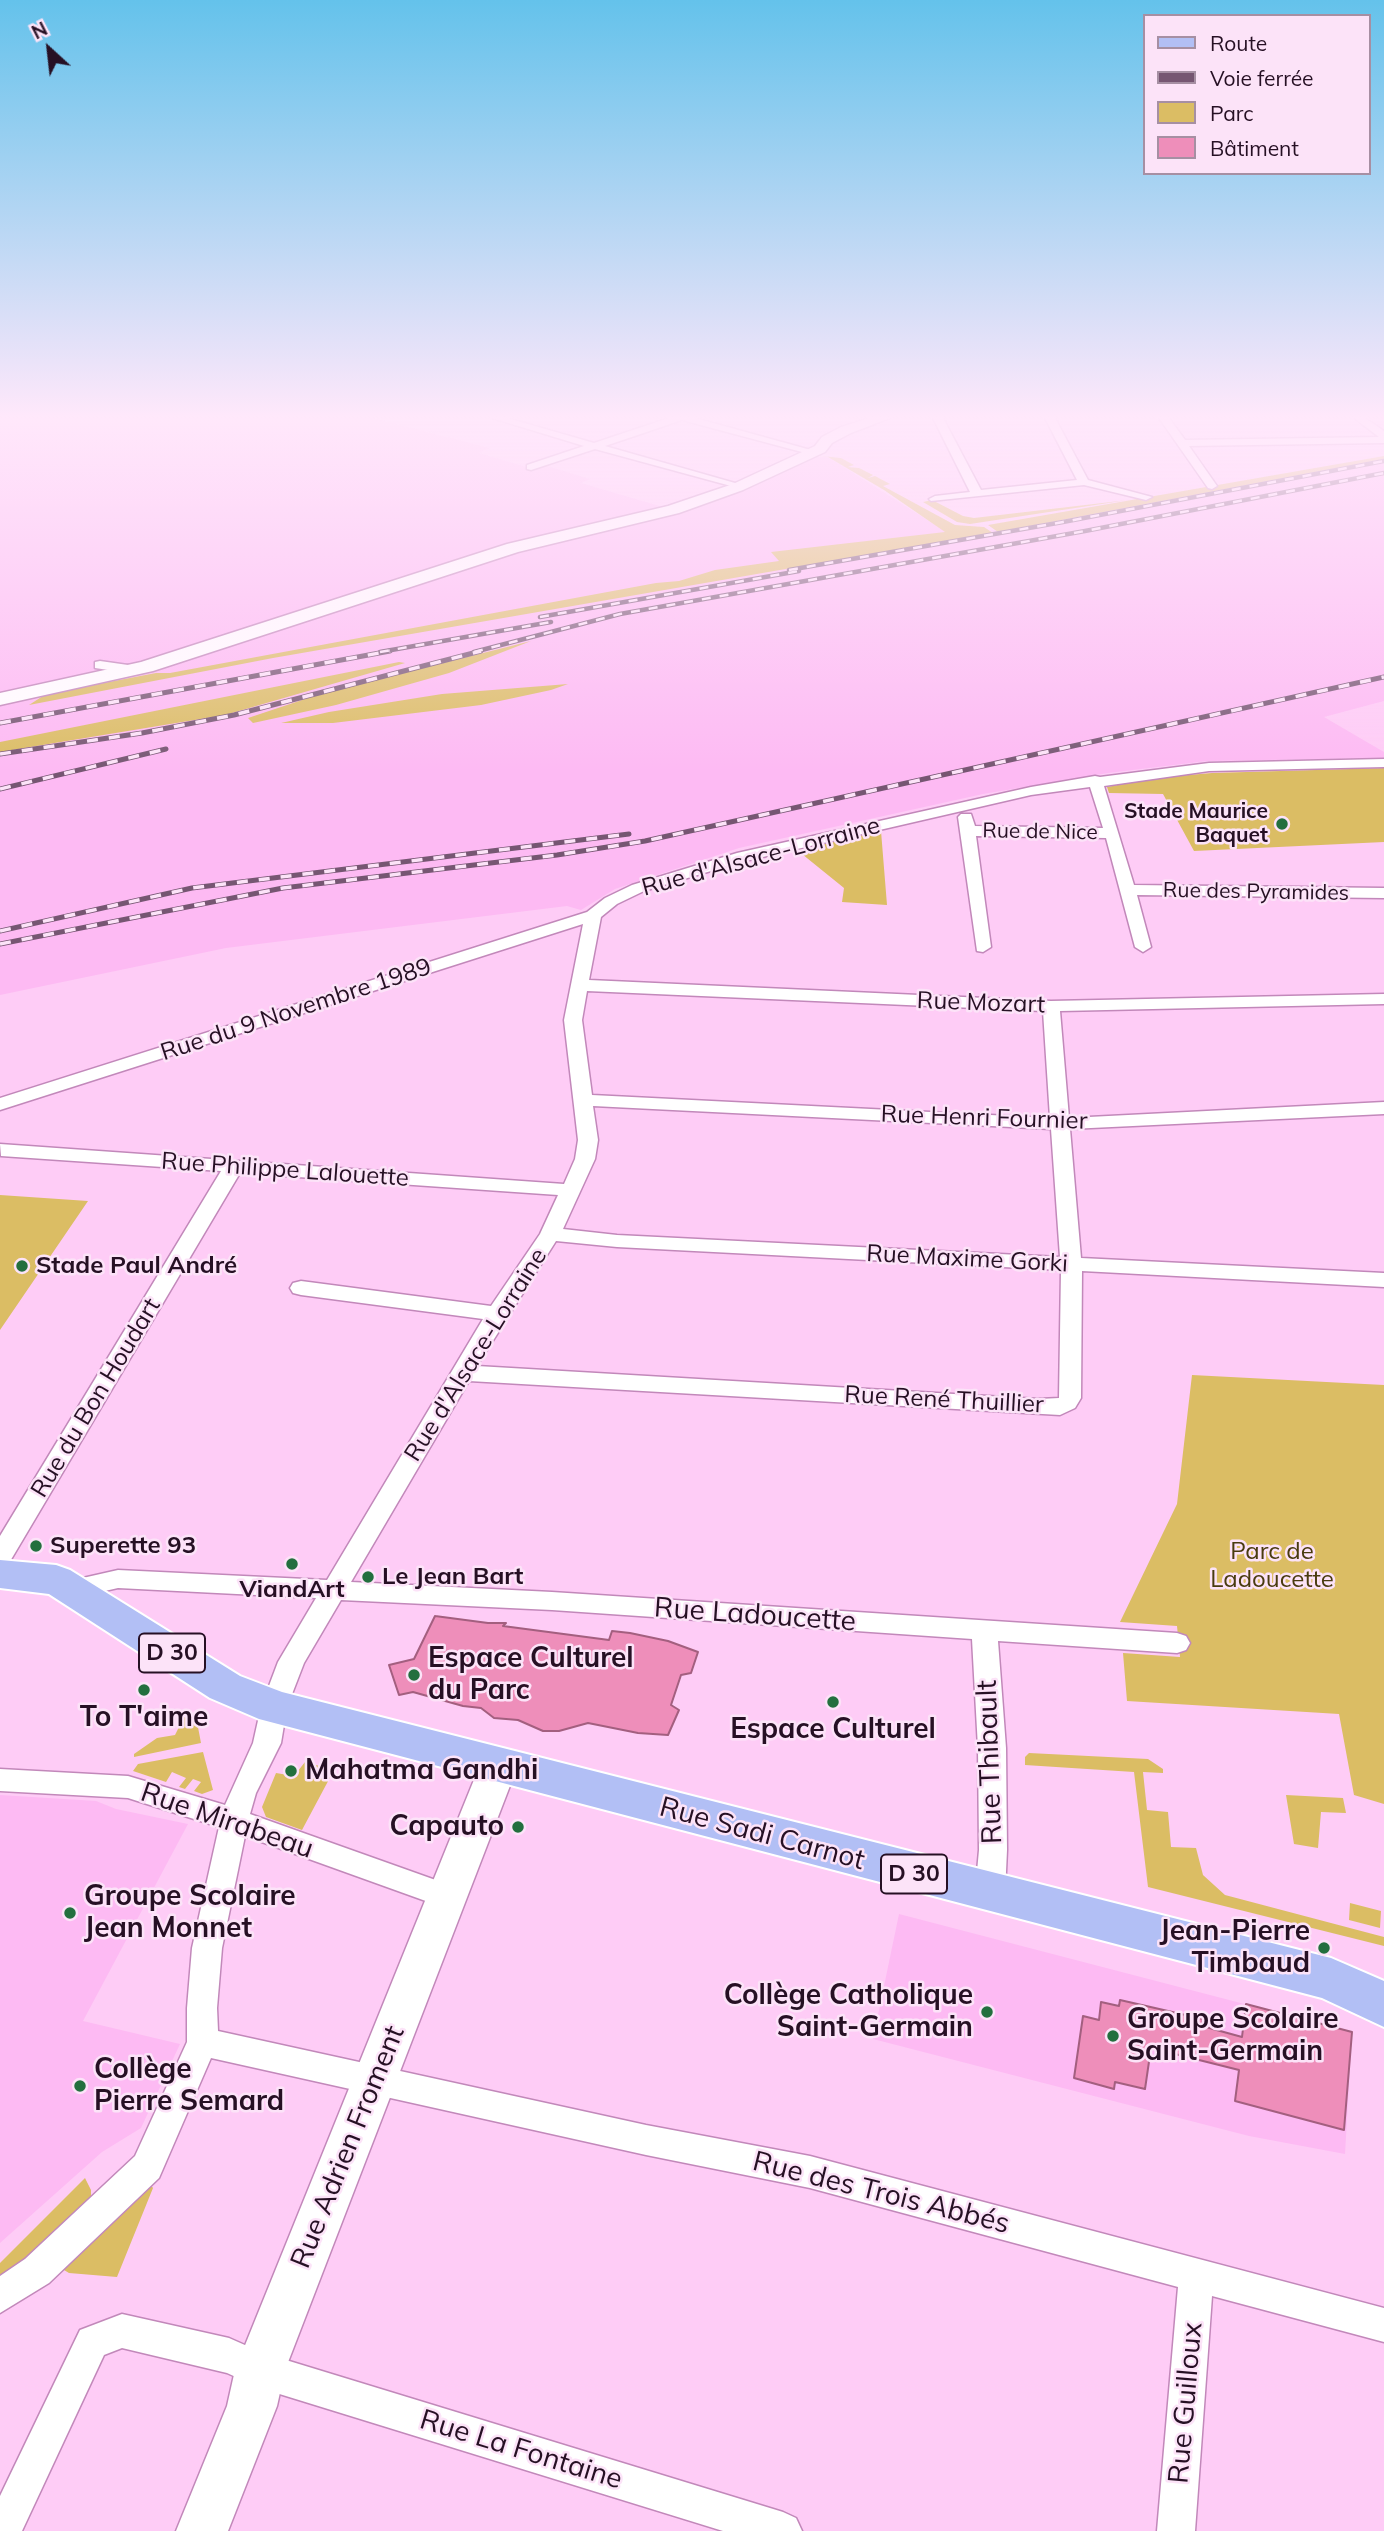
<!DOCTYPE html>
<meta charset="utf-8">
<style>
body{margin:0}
#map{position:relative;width:1384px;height:2531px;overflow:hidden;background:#feccf6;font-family:Mulish,sans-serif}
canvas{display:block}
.legend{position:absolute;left:1143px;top:14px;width:228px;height:161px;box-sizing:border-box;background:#fce3f8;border:2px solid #a68fa3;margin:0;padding:9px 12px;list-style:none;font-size:21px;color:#261024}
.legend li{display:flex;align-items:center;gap:14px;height:35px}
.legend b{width:35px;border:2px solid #a68fa3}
.north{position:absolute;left:14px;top:14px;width:70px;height:70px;-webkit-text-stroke:5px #fce3f8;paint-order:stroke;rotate:333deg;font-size:19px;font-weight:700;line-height:28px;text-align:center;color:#261024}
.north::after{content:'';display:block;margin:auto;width:24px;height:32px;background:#261024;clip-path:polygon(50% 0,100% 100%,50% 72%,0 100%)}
</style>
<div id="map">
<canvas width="1384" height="2531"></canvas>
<ul class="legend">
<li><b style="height:9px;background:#b2bff5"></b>Route</li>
<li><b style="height:9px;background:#765672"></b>Voie ferrée</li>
<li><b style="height:19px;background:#dbbd64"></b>Parc</li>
<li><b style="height:19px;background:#ee8eba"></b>Bâtiment</li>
</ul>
<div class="north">N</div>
</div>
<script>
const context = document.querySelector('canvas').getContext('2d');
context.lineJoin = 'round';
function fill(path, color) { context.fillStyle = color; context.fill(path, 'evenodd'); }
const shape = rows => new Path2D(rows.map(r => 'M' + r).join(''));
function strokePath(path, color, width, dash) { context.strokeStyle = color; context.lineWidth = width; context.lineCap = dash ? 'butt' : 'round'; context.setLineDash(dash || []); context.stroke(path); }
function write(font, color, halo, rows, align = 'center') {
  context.font = font + ' Mulish,sans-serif'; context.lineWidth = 5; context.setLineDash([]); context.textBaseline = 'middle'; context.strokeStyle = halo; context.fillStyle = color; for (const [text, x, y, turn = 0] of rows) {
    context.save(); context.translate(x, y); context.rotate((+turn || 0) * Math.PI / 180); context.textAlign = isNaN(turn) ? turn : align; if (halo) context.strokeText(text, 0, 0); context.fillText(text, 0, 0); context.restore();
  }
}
const built = shape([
 [0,418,373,418,490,448,479,453,533,469,544,465,590,479,581,483,680,512,734,494,812,457,828,457,951,535,1002,529,1384,457,1384,701,1324,717,1384,752,1384,758,1207,761,1108,773,983,794,739,848,615,889,581,910,567,906,226,948,0,995],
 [0,1795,96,1801,116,1809,188,1824,83,2021,180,2044,141,2128,102,2152,0,2243],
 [899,1914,1352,2032,1345,2154,1249,2136,873,2039]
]);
const green = shape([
 [821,456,841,458,854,465,848,467,859,468,873,475,868,478,875,476,890,484,883,486,955,525,984,527,993,533,273,658,29,705,46,694,156,673,170,673,656,583,679,581,715,570,779,561,771,552,945,532,884,490,828,457],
 [1384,456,1384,459,998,532,988,525],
 [932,500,963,516,974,518,1128,500,970,524,957,522,923,502],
 [531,641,449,673,336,705,253,723,248,718,323,693],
 [399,662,405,663,225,715,0,752,0,742],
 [568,684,551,690,481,705,333,723,281,723,329,712,442,694],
 [1384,768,1384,842,1194,851,1163,794,1109,793,1107,787,1154,778,1212,773],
 [881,831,887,905,842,902,844,888,797,850],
 [0,1195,88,1201,0,1330],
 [1192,1375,1384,1385,1384,1804,1354,1795,1339,1714,1127,1701,1123,1653,1180,1657,1177,1626,1120,1622,1177,1504],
 [184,1717,197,1722,201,1743,134,1757,134,1754,157,1738,175,1735],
 [203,1752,213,1790,202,1794,194,1791,201,1782,193,1779,185,1789,179,1787,186,1778,172,1772,166,1782,133,1771,138,1764],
 [1029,1753,1148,1759,1163,1769,1163,1773,1143,1772,1147,1810,1168,1812,1171,1847,1196,1848,1203,1875,1225,1895,1384,1937,1384,1946,1148,1887,1134,1772,1025,1765,1025,1757],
 [305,1762,334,1770,302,1830,266,1817,262,1807,276,1773,294,1776],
 [1286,1795,1343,1798,1346,1813,1321,1812,1318,1848,1294,1844],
 [1350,1903,1381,1911,1380,1928,1349,1920],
 [85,2178,91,2190,91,2200,13,2277,0,2274,0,2263],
 [148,2181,153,2188,117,2277,69,2273,64,2270,57,2262]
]);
const building = shape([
 [435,1616,488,1623,506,1623,503,1626,609,1640,612,1631,630,1633,668,1641,698,1652,691,1673,681,1675,671,1705,679,1710,668,1735,638,1733,588,1723,559,1731,543,1731,518,1720,494,1718,481,1708,463,1706,413,1692,399,1695,389,1665,414,1659,435,1616],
 [1120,2000,1203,2019,1202,2026,1242,2037,1246,2004,1352,2032,1344,2130,1235,2101,1239,2070,1151,2048,1145,2089,1115,2082,1114,2089,1074,2078,1083,2016,1099,2020,1101,2002,1119,2006,1120,2000]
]);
const street = shape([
 [492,418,507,418,594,443,669,418,695,418,818,452,813,455,682,420,605,446,742,485,742,489,595,449,531,470,527,469,527,465,584,446,492,418],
 [933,418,943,418,981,490,1077,480,1045,418,1055,418,1088,480,1152,497,1146,500,1084,485,931,501,929,499,935,496,970,492,933,418],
 [1159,418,1169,418,1185,440,1379,437,1354,418,1365,418,1384,431,1384,443,1189,446,1217,486,1212,489,1208,488,1159,418],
 [100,661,135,666,142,670,135,674,95,668,95,662,100,661],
 [1384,759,1384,767,1209,771,1104,786,1134,885,1384,888,1384,898,1137,895,1151,947,1143,952,1135,947,1106,838,976,836,991,947,983,952,977,951,958,817,961,814,971,814,975,826,1103,828,1090,787,1031,795,741,862,644,891,617,904,601,917,589,980,1051,1001,1384,994,1384,1004,1060,1011,1069,1118,1384,1102,1384,1114,1070,1129,1081,1258,1384,1273,1384,1287,1082,1271,1081,1398,1075,1408,1060,1415,469,1381,351,1582,552,1592,1177,1633,1186,1636,1190,1643,1186,1650,1177,1653,998,1641,1006,1748,1007,1850,1005,1893,1000,1902,990,1905,980,1902,975,1893,979,1850,978,1748,972,1639,552,1610,341,1600,304,1663,287,1707,281,1743,256,1793,250,1814,458,1888,463,1897,458,1906,448,1909,245,1836,222,1948,217,2008,218,2031,646,2125,810,2156,1384,2308,1384,2342,1212,2296,1195,2531,1157,2531,1178,2287,810,2188,646,2155,211,2058,159,2178,49,2283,0,2313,0,2276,25,2259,135,2156,187,2042,187,2008,192,1948,219,1827,128,1798,0,1791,0,1769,128,1776,225,1805,253,1743,261,1707,278,1662,316,1598,118,1588,74,1598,65,1596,61,1589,65,1582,118,1570,327,1580,483,1319,301,1295,293,1293,290,1288,293,1283,301,1281,491,1306,540,1234,558,1195,240,1173,9,1563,0,1566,0,1536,221,1171,1,1156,0,1144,564,1184,575,1159,578,1140,564,1020,583,924,0,1110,0,1098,587,912,605,898,632,885,737,853,1031,787,1095,776,1100,777,1209,763,1384,759],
 [587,991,1043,1011,1050,1118,592,1095,582,1020,587,991],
 [593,1106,1051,1129,1060,1257,617,1235,563,1229,595,1159,598,1140,593,1106],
 [556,1241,617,1247,1061,1270,1059,1398,1039,1399,477,1366,556,1241],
 [122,2314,229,2338,263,2353,783,2512,796,2518,802,2531,723,2531,260,2388,227,2373,122,2348,104,2355,22,2531,0,2531,0,2496,80,2330,122,2314]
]);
const secondary = shape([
 [870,418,890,418,851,433,832,443,825,452,743,490,679,513,518,552,153,671,0,705,0,693,141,662,507,544,668,506,733,484,815,446,822,437,841,427,870,418],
 [499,1749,513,1754,518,1765,285,2370,277,2406,228,2531,176,2531,227,2406,235,2370,480,1765,485,1754,499,1749]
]);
const primary = shape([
 [0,1560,56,1565,70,1570,240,1676,282,1692,1331,1958,1384,1981,1384,2027,1322,1998,259,1719,210,1698,49,1594,0,1588,0,1560]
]);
const railFar1 = shape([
 [789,570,1063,522,1384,461],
 [540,617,799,571],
 [380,652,551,622],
 [474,652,620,614,1085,531,1384,473]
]);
const rail = shape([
 [0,723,390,651],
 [0,754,142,733,234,715,481,651],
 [0,789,166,749],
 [0,931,192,888,629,834],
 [0,944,283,888,557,855,645,841,1384,677]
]);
const markers = [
 [1282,824,7,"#236f3e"],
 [22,1266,7,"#236f3e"],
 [36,1546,7,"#236f3e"],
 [292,1564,7,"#236f3e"],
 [368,1577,7,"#236f3e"],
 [414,1675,7,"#236f3e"],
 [144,1690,7,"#236f3e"],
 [833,1702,7,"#236f3e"],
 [291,1771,7,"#236f3e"],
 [518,1827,7,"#236f3e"],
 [70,1913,7,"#236f3e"],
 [1324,1948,7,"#236f3e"],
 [987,2012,7,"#236f3e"],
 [1113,2036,7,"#236f3e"],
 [80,2086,7,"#236f3e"]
];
const farPoinames = [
 ["Stade Maurice",1268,812],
 ["Baquet",1268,836]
];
const farStreetnames = [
 ["Rue de Nice",1040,832,1],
 ["Rue des Pyramides",1256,892,1]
];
const shields = [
 [172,1653,66],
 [914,1874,66]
];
const shieldNames = [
 ["D 30",172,1653],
 ["D 30",914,1874]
];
const streetNames = [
 ["Rue d'Alsace-Lorraine",761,857,-15],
 ["Rue Mozart",981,1003,2],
 ["Rue du 9 Novembre 1989",296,1010,-18],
 ["Rue Henri Fournier",984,1118,2],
 ["Rue Philippe Lalouette",285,1170,4],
 ["Rue Maxime Gorki",967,1259,3],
 ["Rue d'Alsace-Lorraine",476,1355,-58],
 ["Rue du Bon Houdart",96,1398,-59],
 ["Rue René Thuillier",944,1400,3]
];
const poiNames = [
 ["Stade Paul André",36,1266],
 ["Superette 93",50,1546],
 ["Le Jean Bart",382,1577],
 ["ViandArt",292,1590,"center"]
];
const parkNames = [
 ["Parc de",1272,1552],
 ["Ladoucette",1272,1580]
];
const nearStreetnames = [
 ["Rue Ladoucette",755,1615,4],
 ["Rue Thibault",990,1762,-92],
 ["Rue Mirabeau",227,1821,19],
 ["Rue Sadi Carnot",762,1834,15],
 ["Rue Adrien Froment",348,2147,-68],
 ["Rue des Trois Abbés",881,2193,14],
 ["Rue Guilloux",1186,2403,-85],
 ["Rue La Fontaine",521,2450,17]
];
const nearPoinames = [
 ["Espace Culturel",428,1659],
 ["du Parc",428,1691],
 ["To T'aime",144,1718,"center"],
 ["Espace Culturel",833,1730,"center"],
 ["Mahatma Gandhi",305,1771],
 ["Capauto",504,1827,"right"],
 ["Groupe Scolaire",84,1897],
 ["Jean Monnet",84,1929],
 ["Jean-Pierre",1310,1932,"right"],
 ["Timbaud",1310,1964,"right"],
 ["Collège Catholique",973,1996,"right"],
 ["Saint-Germain",973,2028,"right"],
 ["Groupe Scolaire",1127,2020],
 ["Saint-Germain",1127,2052],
 ["Collège",94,2070],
 ["Pierre Semard",94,2102]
];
fill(built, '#fdbaf3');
fill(green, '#dbbd64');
fill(building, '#ee8eba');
strokePath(building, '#a35f7f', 2);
strokePath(street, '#c288ba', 3);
strokePath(secondary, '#c288ba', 3);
strokePath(primary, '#fff', 4);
fill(street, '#fff');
fill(secondary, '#fff');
fill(primary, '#b2bff5');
strokePath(railFar1, '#765672', 4.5);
strokePath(rail, '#765672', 5);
strokePath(railFar1, '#fce3f8', 2.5, [9]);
strokePath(rail, '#fce3f8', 3.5, [11]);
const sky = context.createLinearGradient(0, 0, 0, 772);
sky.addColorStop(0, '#64c2eb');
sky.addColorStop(0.54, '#ffe8fb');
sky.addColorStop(1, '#ffe8fb00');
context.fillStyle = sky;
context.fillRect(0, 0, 1384, 772);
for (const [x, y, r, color] of markers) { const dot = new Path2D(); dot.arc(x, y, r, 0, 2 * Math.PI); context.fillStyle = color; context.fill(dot); strokePath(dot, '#fce3f8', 2.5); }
write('bold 21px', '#261024', '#fce3f8', farPoinames, 'right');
write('21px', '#261024', '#fce3f8', farStreetnames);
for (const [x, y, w] of shields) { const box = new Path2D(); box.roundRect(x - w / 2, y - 19.5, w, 39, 5); context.fillStyle = '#fce3f8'; context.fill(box); strokePath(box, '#261024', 2); }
write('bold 23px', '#261024', null, shieldNames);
write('24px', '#261024', '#fce3f8', streetNames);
write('bold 24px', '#261024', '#fce3f8', poiNames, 'left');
write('24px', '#493b0f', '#fce3f8', parkNames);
write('28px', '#261024', '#fce3f8', nearStreetnames);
write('bold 28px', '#261024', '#fce3f8', nearPoinames, 'left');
</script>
